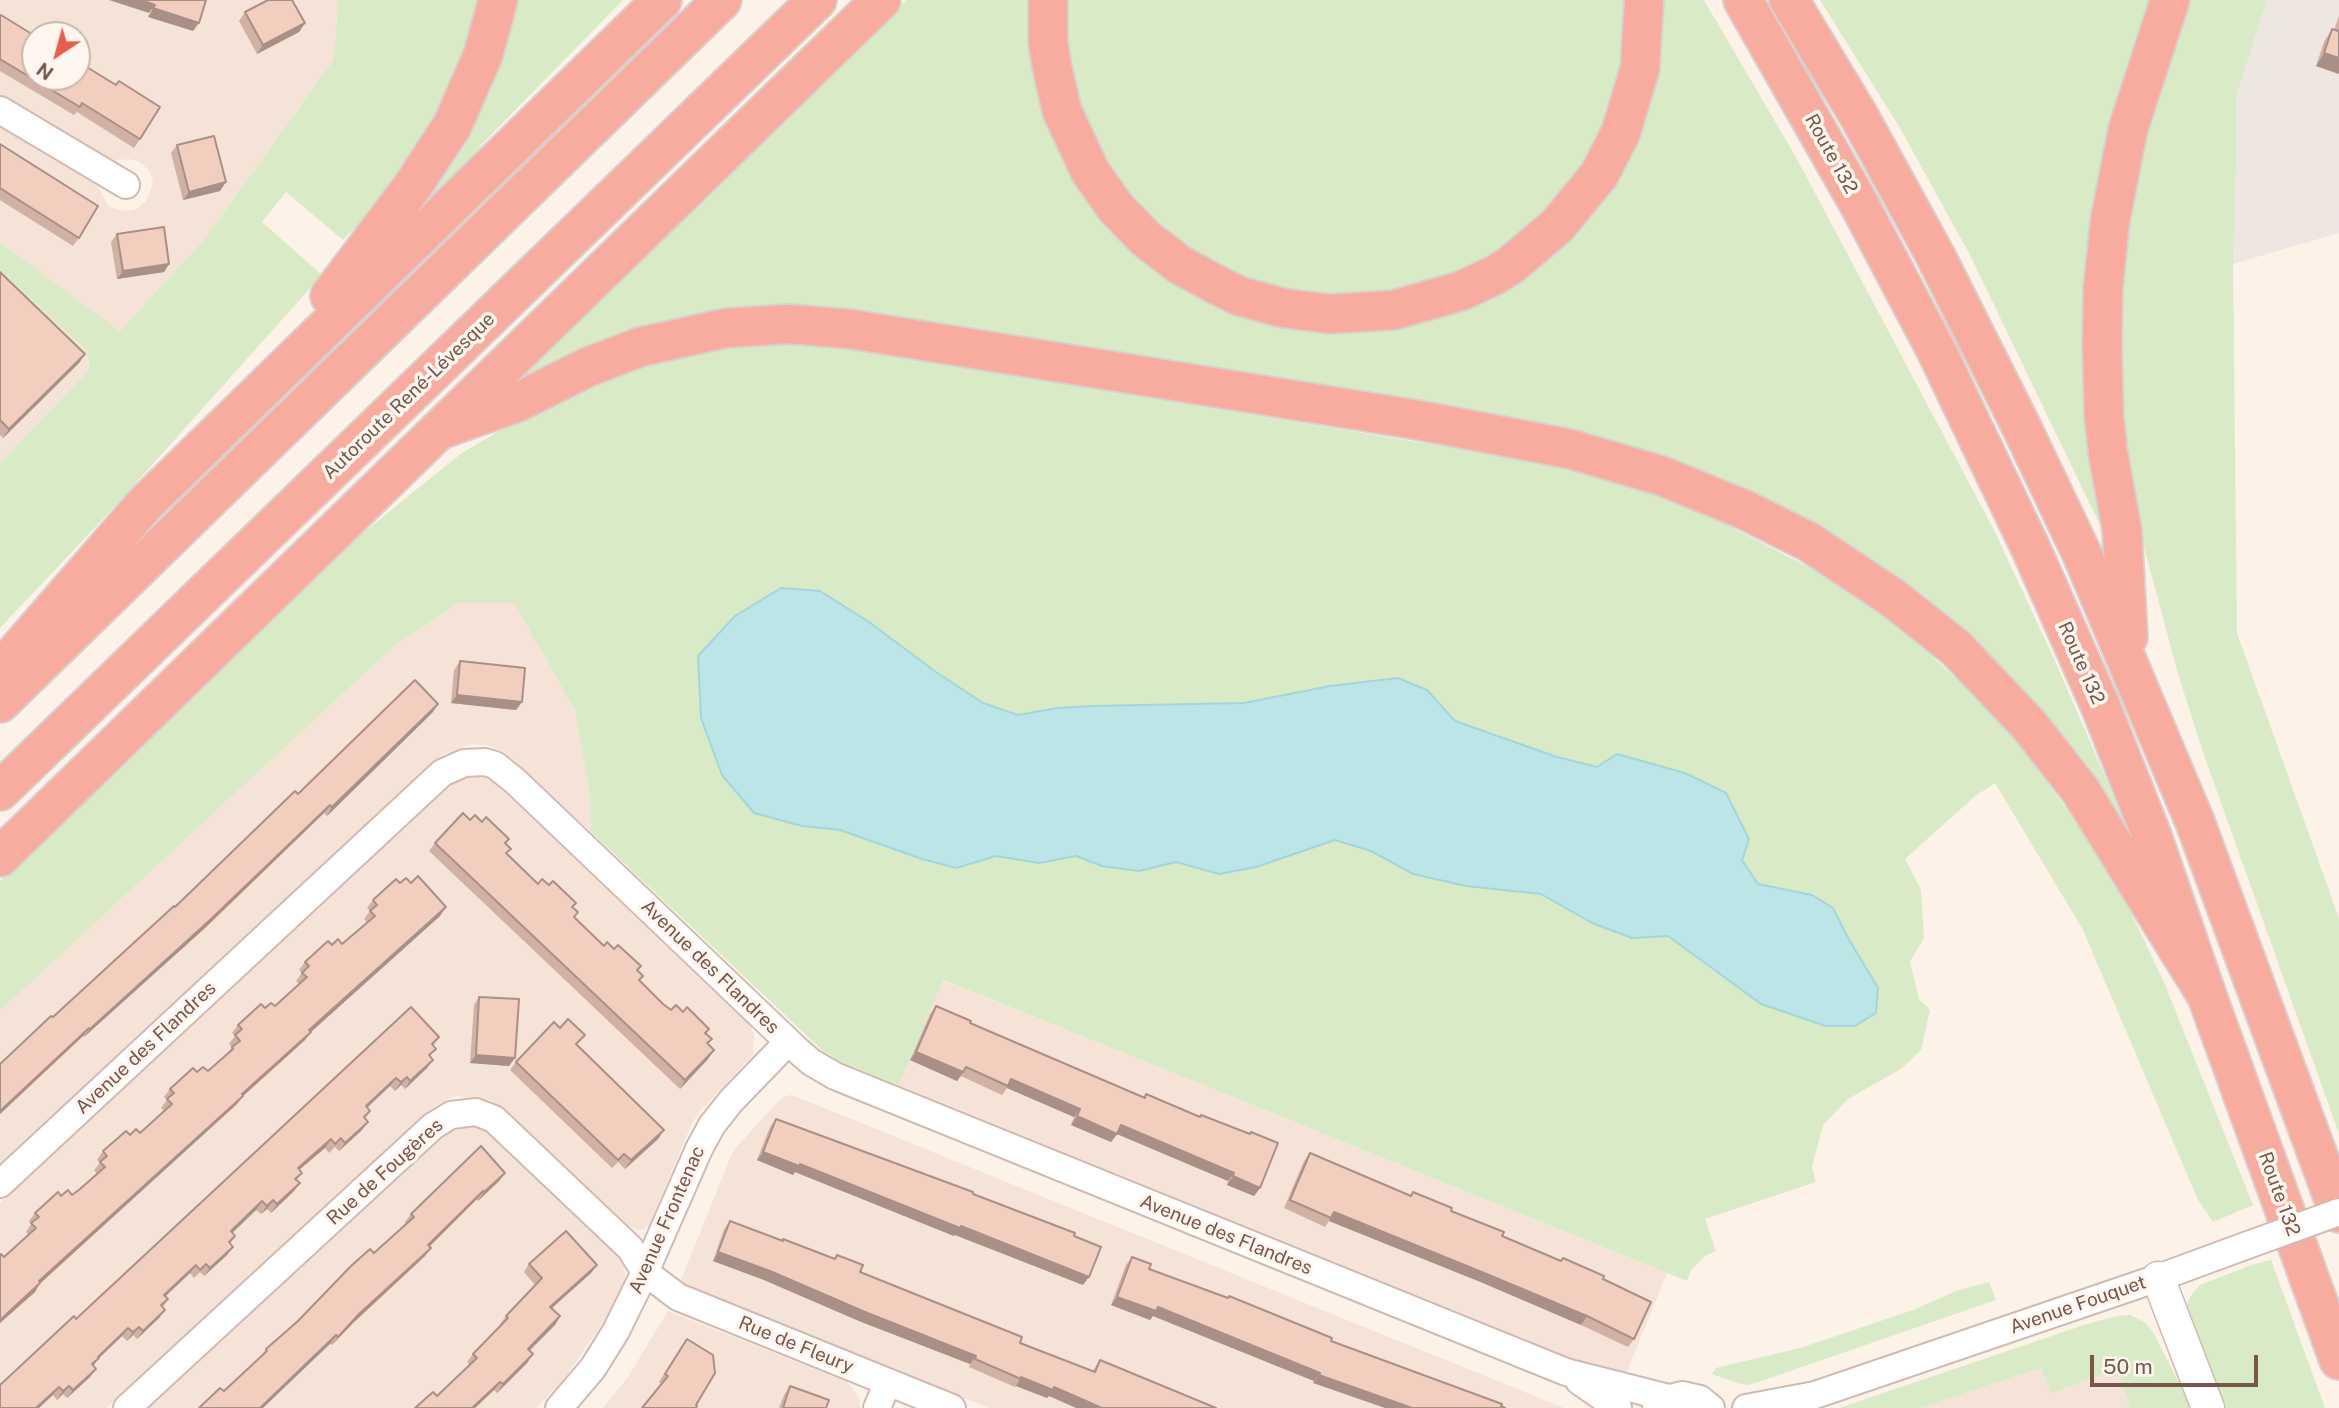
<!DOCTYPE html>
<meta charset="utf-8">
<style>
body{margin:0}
#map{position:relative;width:2339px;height:1408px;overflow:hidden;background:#fdf2e8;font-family:"Public Sans",sans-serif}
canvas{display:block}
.north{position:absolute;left:21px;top:21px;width:70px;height:70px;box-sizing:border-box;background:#fff7ef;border:2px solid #c9b7ad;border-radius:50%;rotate:216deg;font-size:19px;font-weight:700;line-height:28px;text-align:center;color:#77564b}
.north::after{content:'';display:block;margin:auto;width:24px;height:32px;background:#e75e4d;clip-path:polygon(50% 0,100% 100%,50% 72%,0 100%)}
.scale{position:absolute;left:2090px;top:1355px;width:168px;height:32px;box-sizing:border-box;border:4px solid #77564b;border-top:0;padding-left:9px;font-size:21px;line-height:24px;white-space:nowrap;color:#77564b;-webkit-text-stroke:5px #fff7ef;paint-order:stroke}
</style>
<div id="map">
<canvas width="2339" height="1408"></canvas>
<div class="north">N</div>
<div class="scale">50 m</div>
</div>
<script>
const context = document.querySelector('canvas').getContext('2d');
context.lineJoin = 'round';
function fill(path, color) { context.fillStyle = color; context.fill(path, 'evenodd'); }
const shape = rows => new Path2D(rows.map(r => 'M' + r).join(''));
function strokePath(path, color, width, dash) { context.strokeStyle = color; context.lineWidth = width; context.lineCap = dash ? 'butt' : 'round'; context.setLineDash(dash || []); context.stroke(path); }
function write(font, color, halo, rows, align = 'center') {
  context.font = font + ' "Public Sans",sans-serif'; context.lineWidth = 7; context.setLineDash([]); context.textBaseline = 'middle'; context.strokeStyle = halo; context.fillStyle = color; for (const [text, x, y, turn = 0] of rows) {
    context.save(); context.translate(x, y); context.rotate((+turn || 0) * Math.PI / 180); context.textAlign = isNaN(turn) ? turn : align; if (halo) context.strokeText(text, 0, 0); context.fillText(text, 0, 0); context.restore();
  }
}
const residential = shape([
 [0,0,338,0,334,59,207,236,120,331,0,242,0,122,96,182,105,200,109,206,116,209,127,211,137,209,146,201,151,190,153,180,148,169,139,162,129,159,113,161,105,159,0,97],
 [35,35,77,35,77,77,35,77],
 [0,270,88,352,89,370,0,463],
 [458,603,514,603,575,710,591,803,590,831,504,752,490,746,473,744,446,753,434,761,0,1164,0,1011,392,648],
 [472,774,492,779,751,1026,754,1035,753,1055,701,1110,692,1123,650,1223,644,1230,637,1230,630,1227,502,1107,490,1100,454,1096,433,1107,106,1408,0,1408,0,1203,452,784,462,777],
 [942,980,1667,1273,1625,1376,1574,1359,899,1085],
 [792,1095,1564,1408,989,1408,689,1286,681,1280,733,1151,779,1100,786,1096],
 [463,1124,476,1126,487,1132,613,1250,624,1265,625,1286,617,1302,562,1382,536,1408,148,1408,445,1133,452,1128],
 [668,1311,847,1382,859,1398,860,1408,603,1408,628,1377],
 [2042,1368,2052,1394,2116,1369,2131,1408,1920,1408]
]);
const industrial = shape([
 [2267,0,2339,0,2339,233,2233,264,2236,170,2236,97]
]);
const green = shape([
 [338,0,480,0,472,37,450,91,416,147,368,214,343,240,286,192,262,222,322,275,118,503,0,628,0,463,89,370,88,352,0,270,0,242,120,331,207,236,334,59],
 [511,0,623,0,481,145,474,158,415,216],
 [906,0,1034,0,1118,237,1355,330,1588,215,1659,0,1704,0,1797,159,1994,530,2055,661,2125,822,2117,826,1792,512,853,316,508,391,502,386,679,224],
 [1066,0,1628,0,1624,62,1609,117,1586,162,1556,204,1520,238,1475,266,1423,287,1361,296,1301,294,1250,280,1201,257,1162,230,1121,188,1089,139,1071,82,1064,21],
 [1820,0,2156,0,2131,72,2107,517,2098,521,1970,255,1900,128],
 [2188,0,2267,0,2236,97,2236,170,2233,264,2237,633,2339,918,2339,1134,2204,755,2178,674,2141,536,2127,464,2120,378,2119,305,2125,225,2157,93],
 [817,343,1526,460,1587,474,1661,497,1725,524,1820,573,1869,605,1922,647,1981,702,2015,739,2075,820,2126,902,2164,982,2253,1205,2213,1222,2198,1200,2083,930,1995,783,1974,797,1905,859,1921,890,1924,938,1910,962,1919,999,1930,1010,1921,1050,1901,1069,1848,1099,1823,1125,1812,1167,1816,1182,1705,1219,1716,1251,1705,1256,1692,1269,1687,1281,943,980,899,1085,841,1062,822,1050,590,831,591,803,575,710,514,603,458,603,392,648,0,1011,0,881,336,555,423,484,462,453,511,424,622,372,666,359,712,349,759,344],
 [936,672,983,703,1018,715,1057,708,1093,706,1244,703,1330,686,1398,678,1427,690,1455,721,1557,757,1597,767,1617,754,1685,773,1758,884,1812,895,1833,908,1848,938,1715,972,1668,936,1632,938,1592,923,1541,894,1466,886,1413,874,1371,851,1335,840,1256,867,1219,874,1176,862,1139,871,1102,866,1076,856,1039,863,996,856,956,868,922,859,840,829,802,826],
 [2271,1260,2325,1408,2222,1408,2188,1316,2187,1304,2192,1294,2200,1285,2251,1265],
 [1989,1282,1996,1300,1767,1379,1749,1385,1740,1384,1712,1374,1716,1368,1800,1348,1913,1310,1956,1291],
 [2130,1315,2144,1322,2152,1330,2192,1408,2131,1408,2116,1369,2051,1394,2041,1368,1920,1408,1839,1408,2087,1324,2118,1316]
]);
const water = shape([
 [781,588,820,591,869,622,936,672,983,703,1018,715,1057,708,1093,706,1244,703,1330,686,1398,678,1427,690,1455,721,1557,757,1597,767,1617,754,1685,773,1726,793,1749,839,1742,860,1758,884,1812,895,1833,908,1848,938,1878,988,1876,1013,1855,1026,1826,1026,1761,1004,1668,936,1632,938,1592,923,1541,894,1466,886,1413,874,1371,851,1335,840,1256,867,1219,874,1176,862,1139,871,1102,866,1076,856,1039,863,996,856,956,868,922,859,840,830,802,826,754,813,722,775,701,718,698,656,735,616,781,588]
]);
const minor = shape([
 [0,110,126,185],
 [0,1184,442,773,464,763,485,762,495,765,515,781,796,1049,811,1062,835,1076,1566,1372,1669,1398],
 [1579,1381,1618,1408],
 [1656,1407,1666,1399,1682,1395,1700,1399,1711,1408],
 [127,1408,433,1126,451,1115,476,1112,494,1119,630,1248,645,1272,678,1297,952,1408],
 [559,1408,593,1368,616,1331,645,1272,699,1149,712,1125,731,1101,788,1042],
 [877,1408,888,1382],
 [1746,1408,1815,1395,2158,1278,2245,1246]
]);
const tertiary = shape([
 [2158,1278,2208,1408]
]);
const motorway = shape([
 [1048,0,1048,42,1052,67,1062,111,1090,171,1115,207,1146,239,1162,251,1180,265,1219,286,1239,296,1283,308,1330,314,1394,310,1461,291,1495,275,1511,265,1557,226,1599,175,1621,132,1640,68,1644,0],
 [1743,0,1859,204,1936,350,2031,549,2100,705,2152,836,2207,996,2339,1360],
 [1789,0,1860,118,1935,255,2020,424,2082,554,2195,822,2339,1213],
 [330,296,412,187,452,126,483,55,498,0],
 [439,430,518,402,588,367,640,347,726,328,788,324,850,329,1418,420,1570,449,1662,476,1745,510,1809,542,1893,598,1956,648,2029,725,2080,790,2207,996],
 [2128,637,2122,530,2108,453,2104,416,2102,345,2103,289,2110,221,2128,129,2170,0],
 [0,671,145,504,662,0],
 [0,703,722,0],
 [0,791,817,0],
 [0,857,881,0]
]);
const minorBridge = shape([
 [2245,1246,2339,1212]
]);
const wall = shape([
 [245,12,305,23,299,32,257,54,239,21],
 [2339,16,2339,74,2316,66,2324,42,2332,29,2334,30],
 [0,17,77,77,140,139,134,148,77,112,74,115,0,71],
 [0,144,79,238,73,246,0,200],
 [177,145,220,191,183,200,171,153],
 [117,234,169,264,164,272,117,279,111,242],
 [0,272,85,354,79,363,3,438,0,435],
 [460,661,522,702,516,710,451,703,454,670],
 [433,712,327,816,324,813,205,928,84,1037,83,1036,0,1114,0,1064,175,907,298,794],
 [470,820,482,822,509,839,505,843,507,854,538,884,549,885,576,903,572,907,574,918,604,946,614,949,641,966,638,971,643,976,640,981,663,1004,671,1010,683,1012,709,1029,706,1034,712,1039,708,1044,708,1059,680,1089,429,851,435,843],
 [400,883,440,916,311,1032,305,1040,243,1096,237,1104,40,1283,35,1292,0,1323,0,1255,4,1257,29,1235,26,1232,31,1224,29,1221,35,1213,61,1196,72,1195,80,1189,97,1174,94,1170,100,1163,97,1160,103,1151,130,1135,140,1133,164,1111,161,1108,167,1100,164,1097,170,1089,197,1072,208,1071,228,1053,232,1047,229,1044,235,1036,232,1033,238,1025,265,1008,275,1006,299,984,296,981,302,973,299,970,305,962,332,945,342,944,367,922,364,919,370,911,367,908,373,900],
 [479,997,515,1058,509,1066,470,1063,474,1005],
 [936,1006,970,1023,1144,1097,1146,1094,1260,1188,1254,1196,1227,1185,1228,1181,1117,1134,1111,1142,1071,1125,1074,1117,1007,1088,1002,1095,961,1076,957,1081,910,1060,930,1014],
 [439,1037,433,1046,427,1068,405,1089,401,1085,395,1091,390,1086,368,1107,362,1130,339,1151,335,1147,329,1153,325,1148,299,1169,302,1173,297,1180,294,1191,271,1213,267,1209,261,1214,256,1210,232,1233,235,1236,230,1244,227,1255,204,1276,200,1272,194,1278,190,1273,166,1296,168,1299,163,1307,165,1310,159,1318,137,1339,133,1335,127,1341,122,1336,98,1359,93,1366,90,1377,67,1398,63,1394,57,1400,53,1395,76,1319],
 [577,1045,664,1130,658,1139,625,1169,618,1162,612,1168,510,1070,516,1062],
 [776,1119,973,1194,1074,1236,1083,1285,955,1235,954,1236,795,1172,793,1175,757,1160,770,1127],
 [1310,1153,1410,1196,1413,1192,1502,1236,1561,1261,1563,1258,1603,1279,1634,1339,1628,1347,1581,1325,1483,1283,1329,1221,1325,1227,1284,1208,1304,1161],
 [505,1173,499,1181,478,1201,477,1199,429,1247,425,1256,353,1323,332,1345,330,1344,224,1391,260,1358,266,1349,406,1224,405,1222,411,1214],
 [730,1221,834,1259,837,1255,860,1272,1020,1343,1093,1371,1100,1360,1216,1408,1049,1396,1047,1398,1016,1386,1015,1387,969,1367,970,1364,859,1321,764,1280,713,1261,724,1229],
 [1132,1257,1149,1269,1331,1341,1502,1404,1313,1383,1314,1381,1153,1316,1150,1320,1111,1305,1126,1265],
 [529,1264,597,1265,591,1273,552,1308,560,1316,555,1325,530,1350,533,1354,527,1363,497,1393,494,1390,475,1408,415,1408,437,1396,470,1365,467,1362,473,1354,501,1325,500,1324,506,1316,535,1285,524,1272],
 [681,1347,713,1355,662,1384,659,1382],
 [790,1386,826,1408,779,1408,784,1395]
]);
const shadedWall = shape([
 [109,0,141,0,155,5,149,13],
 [153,8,199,23,193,31,148,17],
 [305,23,299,32,257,54,263,45],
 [2324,53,2339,58,2339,74,2316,66],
 [226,182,220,191,183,200,189,192],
 [169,264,164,272,117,279,123,271],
 [85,354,79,363,3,438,9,429],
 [457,695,522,702,516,710,451,703],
 [438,704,433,712,327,816,332,807],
 [330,805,324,813,205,928,84,1037,90,1029],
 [446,907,440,916,303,1039,309,1030],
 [89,1028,83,1036,0,1114,0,1111],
 [311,1032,305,1040,243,1096,237,1104,33,1290,39,1281,242,1094],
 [714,1050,708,1059,680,1089,685,1080],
 [916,1052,963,1072,957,1081,910,1060],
 [476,1055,515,1058,509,1066,470,1063],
 [433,1060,427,1068,405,1089,410,1081],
 [407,1077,401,1085,395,1091,401,1082],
 [396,1078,390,1086,360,1114,366,1106],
 [1011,1079,1080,1109,1074,1117,1007,1088],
 [1077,1116,1121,1125,1234,1173,1228,1181,1117,1134,1111,1142,1071,1125],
 [368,1122,362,1130,339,1151,345,1143],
 [664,1130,658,1139,625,1169,631,1160],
 [331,1139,325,1148,292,1176,298,1168],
 [763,1152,800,1164,1089,1277,1083,1285,955,1235,954,1236,795,1172,793,1175,757,1160],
 [505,1173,499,1181,478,1201,484,1192],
 [1233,1176,1260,1188,1254,1196,1227,1185],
 [300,1183,294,1191,271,1213,277,1204],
 [483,1191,477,1199,422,1254,428,1245],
 [273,1200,267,1209,261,1214,267,1206],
 [262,1201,256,1210,225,1240,231,1231],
 [1334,1212,1489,1275,1587,1316,1581,1325,1483,1283,1329,1221],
 [233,1247,227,1255,204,1276,210,1268],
 [431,1248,425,1256,353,1323,332,1345,338,1337,359,1314],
 [718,1252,770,1271,976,1356,970,1364,859,1321,764,1280,713,1261],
 [196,1265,190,1273,158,1303,164,1295],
 [597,1265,591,1273,544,1315,550,1307],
 [40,1283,35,1292,0,1323,0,1320],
 [1117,1297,1158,1307,1320,1373,1314,1381,1153,1316,1150,1320,1111,1305],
 [165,1310,159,1318,137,1339,143,1331],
 [560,1316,555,1325,522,1358,528,1349],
 [139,1327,133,1335,127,1341,133,1332],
 [128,1328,122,1336,98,1359,93,1366,86,1373,98,1357],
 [336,1335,330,1344,263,1408,260,1408],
 [533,1354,527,1363,497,1393,503,1384],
 [96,1369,90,1377,67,1398,73,1390],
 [1319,1375,1394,1400,1412,1408,1385,1408,1313,1383],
 [1021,1377,1054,1387,1102,1408,1076,1408,1049,1396,1047,1398,1016,1386],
 [500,1382,494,1390,475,1408,472,1408],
 [69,1386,63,1394,57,1400,63,1391],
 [59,1387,53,1395,39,1408,36,1408]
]);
const building = shape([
 [141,0,206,0,199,23,153,8,155,5,141,0],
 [268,0,292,0,305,23,263,45,245,12,268,0],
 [1,15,35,36,35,77,77,77,77,61,116,85,119,81,160,107,140,139,82,103,80,107,0,59,0,17,1,15],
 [2332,29,2338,31,2339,30,2339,58,2324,53,2332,29],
 [214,136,226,182,189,192,177,145,214,136],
 [0,144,98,206,79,238,0,188,0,144],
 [164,227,169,264,123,271,117,234,164,227],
 [0,272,85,354,9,429,0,420,0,272],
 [460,661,525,668,522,702,457,695,460,661],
 [415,680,438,704,332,807,330,805,211,919,90,1029,89,1028,0,1111,0,1064,51,1016,53,1017,174,906,175,907,295,791,298,794,415,680],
 [463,813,470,820,475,815,482,822,486,817,509,839,505,843,511,849,506,853,538,884,542,879,549,885,553,881,576,903,572,907,578,912,574,917,604,946,607,942,614,949,618,945,641,966,637,970,643,976,639,980,663,1004,671,1010,676,1005,683,1012,687,1007,709,1029,705,1033,712,1039,707,1043,714,1050,685,1080,435,843,463,813],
 [418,876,446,907,309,1030,311,1032,242,1094,243,1096,39,1281,40,1283,0,1320,0,1255,1,1254,4,1257,36,1228,31,1223,39,1217,35,1213,58,1192,61,1196,68,1190,72,1195,80,1189,105,1167,100,1162,107,1156,103,1151,126,1131,130,1135,136,1129,140,1133,172,1104,167,1099,174,1093,170,1089,193,1068,197,1072,203,1067,208,1071,233,1049,232,1047,240,1041,235,1035,242,1029,238,1025,261,1004,265,1008,271,1003,275,1006,307,977,302,973,309,966,305,962,328,941,332,945,338,939,342,944,375,916,370,911,377,905,373,900,396,879,400,883,406,878,411,883,418,876],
 [479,997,519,999,515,1058,476,1055,479,997],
 [936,1006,971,1021,970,1023,1145,1098,1146,1094,1200,1117,1201,1115,1250,1134,1251,1132,1278,1143,1260,1188,1233,1176,1234,1173,1121,1125,1117,1134,1077,1116,1080,1109,1011,1079,1008,1086,966,1067,963,1072,916,1052,936,1006],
 [411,1007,439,1037,432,1044,436,1049,429,1055,433,1060,410,1081,407,1077,401,1082,396,1078,366,1106,370,1111,364,1117,368,1122,345,1143,341,1138,335,1144,331,1139,298,1168,302,1173,295,1179,300,1183,277,1204,273,1200,267,1206,262,1201,231,1231,235,1236,229,1242,233,1247,210,1268,206,1264,200,1270,196,1265,164,1295,168,1299,161,1305,165,1310,143,1331,139,1327,133,1332,128,1328,98,1357,99,1358,92,1364,96,1369,73,1390,69,1386,63,1391,59,1387,36,1408,0,1408,0,1385,74,1316,76,1319,411,1007],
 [568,1019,585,1035,576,1044,664,1130,631,1160,624,1154,618,1160,516,1062,554,1022,560,1028,568,1019],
 [776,1119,973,1192,973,1194,1075,1233,1074,1236,1101,1247,1089,1277,961,1226,960,1228,800,1164,799,1166,763,1152,776,1119],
 [481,1146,505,1173,484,1192,483,1191,428,1245,431,1248,359,1314,338,1337,336,1335,260,1408,199,1408,220,1388,224,1391,267,1351,266,1349,298,1321,351,1266,370,1249,374,1253,414,1217,411,1214,481,1146],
 [1310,1153,1411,1196,1413,1192,1452,1208,1451,1211,1504,1232,1502,1236,1561,1261,1563,1258,1604,1276,1603,1279,1651,1302,1634,1339,1587,1316,1489,1275,1334,1212,1331,1218,1290,1200,1310,1153],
 [730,1221,783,1241,783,1239,835,1259,837,1255,863,1265,860,1272,1022,1337,1020,1343,1095,1372,1100,1360,1216,1408,1102,1408,1054,1387,1053,1390,1021,1377,1021,1379,975,1359,976,1356,865,1312,770,1271,718,1252,730,1221],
 [566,1231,597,1265,550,1307,560,1316,528,1349,533,1354,503,1384,500,1382,472,1408,415,1408,433,1392,437,1396,477,1358,473,1354,508,1318,506,1316,542,1278,529,1264,566,1231],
 [1132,1257,1151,1264,1149,1269,1228,1298,1229,1296,1332,1338,1331,1341,1502,1404,1501,1406,1505,1408,1412,1408,1319,1375,1320,1373,1158,1307,1156,1311,1117,1297,1132,1257],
 [687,1339,713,1355,715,1373,696,1405,697,1406,696,1408,642,1408,668,1376,665,1374,687,1339],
 [790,1386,829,1400,826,1408,783,1408,790,1386]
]);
const streetNames = [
 ["Route 132",1831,154,61],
 ["Autoroute René-Lévesque",409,396,-44],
 ["Route 132",2081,663,66],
 ["Avenue des Flandres",710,967,44],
 ["Avenue des Flandres",146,1048,-43],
 ["Rue de Fougères",385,1172,-42],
 ["Route 132",2279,1194,70],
 ["Avenue Frontenac",667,1220,-66],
 ["Avenue des Flandres",1226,1235,22],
 ["Avenue Fouquet",2078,1305,-19],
 ["Rue de Fleury",796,1345,22]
];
fill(residential, '#f4e3d6');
fill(industrial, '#ede6e1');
fill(green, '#d9ebc6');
fill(water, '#bce5e7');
strokePath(water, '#a2d6d9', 2);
strokePath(minor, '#d1bbb0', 30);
strokePath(tertiary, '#d1bbb0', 35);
strokePath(motorway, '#d9d0cd', 42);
strokePath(minor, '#fff', 26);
strokePath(tertiary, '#fff', 32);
strokePath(motorway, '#f7ac9f', 38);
strokePath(minorBridge, '#d1bbb0', 30, []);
strokePath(minorBridge, '#fff', 26);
fill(wall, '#d0b1a4');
fill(shadedWall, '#a99086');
fill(building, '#f2cebf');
strokePath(building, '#a99086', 2);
write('19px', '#77564b', '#fff7ef', streetNames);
</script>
